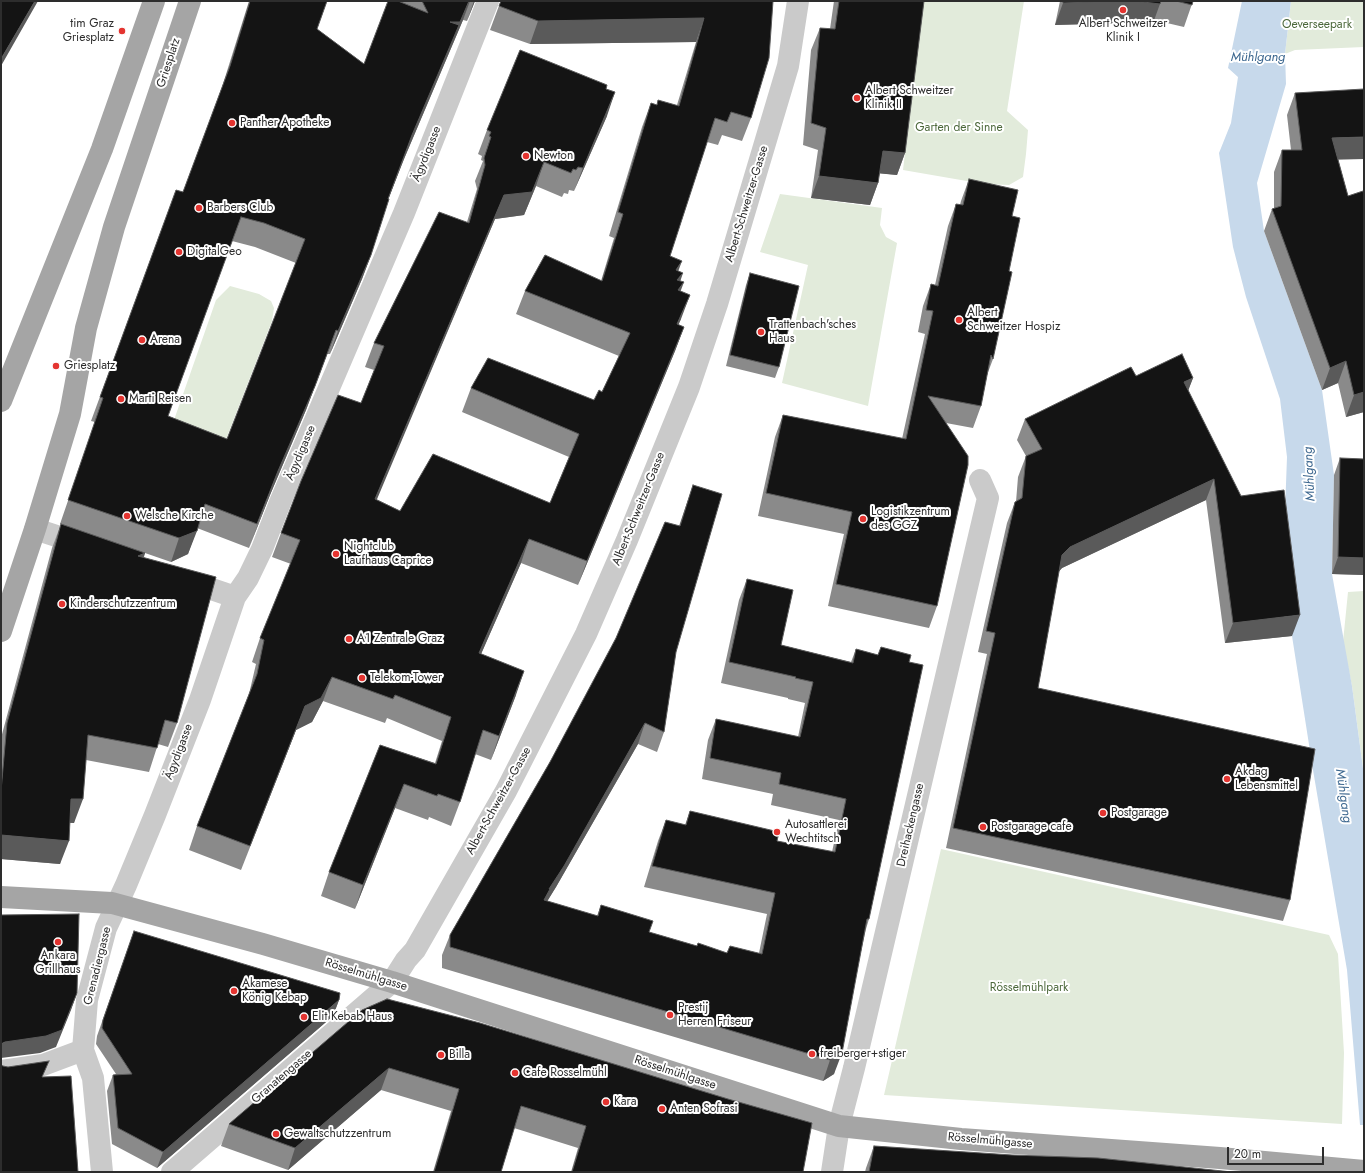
<!DOCTYPE html>
<meta charset="utf-8">
<style>
body{margin:0}
#map{position:relative;width:1365px;height:1173px;overflow:hidden;background:#fff;font-family:Jost,sans-serif}
canvas{display:block}
.frame{position:absolute;inset:0;border:2px solid #2d2d2d;pointer-events:none}
.scale{position:absolute;left:1227px;top:1147px;width:97px;height:18px;box-sizing:border-box;border:2px solid #2d2d2d;border-top:0;padding-left:5px;font-size:12px;line-height:14px;white-space:nowrap;color:#2d2d2d;-webkit-text-stroke:3px #fff;paint-order:stroke}
</style>
<div id="map">
<canvas width="1365" height="1173"></canvas>
<div class="frame"></div>
<div class="scale">20 m</div>
</div>
<script>
const context = document.querySelector('canvas').getContext('2d');
context.lineJoin = 'round';
function fill(path, color) { context.fillStyle = color; context.fill(path, 'evenodd'); }
const shape = rows => new Path2D(rows.map(r => 'M' + r).join(''));
function strokePath(path, color, width, dash) { context.strokeStyle = color; context.lineWidth = width; context.lineCap = dash ? 'butt' : 'round'; context.setLineDash(dash || []); context.stroke(path); }
function write(font, color, halo, rows, align = 'center') {
  context.font = font + ' Jost,sans-serif'; context.lineWidth = 4; context.setLineDash([]); context.textBaseline = 'middle'; context.strokeStyle = halo; context.fillStyle = color; for (const [text, x, y, turn = 0] of rows) {
    context.save(); context.translate(x, y); context.rotate((+turn || 0) * Math.PI / 180); context.textAlign = isNaN(turn) ? turn : align; if (halo) context.strokeText(text, 0, 0); context.fillText(text, 0, 0); context.restore();
  }
}
const green = shape([
 [923,1,1024,1,1007,111,1028,130,1026,154,1023,177,1009,185,984,184,903,170],
 [1291,1,1364,1,1364,47,1295,50,1285,54],
 [780,194,882,208,880,225,886,237,897,243,868,406,782,383,808,265,760,252],
 [230,286,259,294,271,301,274,308,272,321,218,460,167,440,216,300],
 [1364,591,1364,776,1352,686,1343,642,1348,592],
 [941,849,1329,935,1338,954,1344,1053,1342,1124,884,1095]
]);
const water = shape([
 [1242,1,1291,1,1285,54,1286,84,1257,183,1264,231,1322,390,1334,475,1332,574,1352,686,1364,776,1364,1172,1361,1165,1360,1125,1347,970,1313,770,1292,636,1283,565,1287,457,1280,399,1246,297,1233,247,1219,153,1231,123,1238,77,1228,68]
]);
const pier = shape([
 [1358,1125,1364,1125,1364,1172,1359,1165]
]);
const minor = shape([
 [35,529,84,545],
 [185,580,235,597],
 [1,1071,43,1065,83,1050],
 [102,1172,93,1078,83,1050,87,1000,106,928,126,885,155,815,200,700,235,597,248,578,262,549,281,500,404,213,488,1],
 [172,1172,392,982,406,960,415,950,506,791,586,634,627,540,689,387,717,304,788,66,798,1],
 [832,1172,839,1126,854,1068,988,498,980,480]
]);
const major = shape([
 [1,401,102,149,154,1],
 [1,631,35,529,70,414,86,328,114,227,190,1],
 [1,897,112,903,263,944,392,982,839,1126,961,1139,1220,1158,1364,1171]
]);
const wall = shape([
 [249,1,327,1,317,29,364,64,401,2,401,1,475,1,467,21,463,20,404,159,388,199,371,255,362,279,330,354,327,354,306,410,270,495,249,548,197,528,188,554,171,562,145,553,144,557,177,723,168,747,158,744,149,772,86,760,74,823,70,823,60,864,1,859,1,738,52,548,61,524,60,524,95,422,91,421,176,190,183,192,222,87],
 [232,241,255,247,296,263,227,439,168,416],
 [500,1,773,1,751,118,742,141,722,135,718,145,707,142,670,256,678,271,680,281,681,319,678,325,684,327,675,351,578,585,521,563,481,654,516,695,491,760,475,754,460,802,451,826,429,817,428,820,395,808,355,909,321,896,329,872,380,745,435,763,442,741,387,718,385,723,323,701,312,722,296,730,241,870,189,850,197,826,249,694,256,664,252,662,260,638,291,564,272,557,281,533,361,403,374,370,365,367,374,343,467,222,477,189,475,181,483,161,481,160,482,156,478,154,487,130,606,89,607,116,574,191,569,190,568,194,564,193,562,197,536,186,524,215,495,219,376,499,400,511,550,503,569,457,462,412,471,388,594,400,602,392,619,356,516,314,525,291,601,281,614,238,609,236,642,127,651,103,657,105,677,105,696,42,530,44,490,30,500,3],
 [834,1,924,1,905,153,897,175,879,173,878,183,870,205,811,198,818,150,803,145,811,50,820,28,830,29],
 [1060,1,1193,1,1184,27,1154,20,1152,26,1123,23,1055,25],
 [1295,93,1338,159,1348,196,1364,195,1364,412,1346,417,1338,383,1322,390,1264,231,1272,209,1274,209,1274,172,1282,150,1291,150,1287,115],
 [969,179,1012,216,1009,271,993,359,987,375,981,406,973,428,946,423,937,606,929,628,828,606,844,534,758,516,775,437,783,415,902,439,925,334,918,332,923,306,931,284,935,285,948,226,956,204,960,205,961,201],
 [750,273,779,367,775,378,726,366,746,285],
 [1136,376,1193,378,1188,390,1292,636,1225,643,1206,500,1062,568,1059,571,1038,688,1290,900,1283,921,946,848,987,654,978,652,1007,523,1015,502,1016,502,1018,477,1026,456,1017,440,1025,419],
 [1340,458,1364,575,1332,574,1334,475],
 [693,485,676,652,664,732,657,752,638,744,556,887,547,901,597,916,601,905,649,932,697,946,727,953,759,953,767,914,644,887,658,841,666,820,685,825,690,811,777,841,832,852,839,820,771,805,773,794,702,779,708,740,716,719,798,737,805,703,788,699,788,698,721,683,739,600,747,579,781,645,851,662,856,649,878,655,881,647,909,662,869,919,866,929,834,1074,823,1081,442,968,442,955,450,935,550,762,679,526],
 [134,931,339,1000,333,1016,157,1168,112,1144,107,1091,113,1075,116,1074,96,1044,97,1036],
 [362,1010,803,1172,571,1172,578,1148,514,1128,501,1172,433,1172,451,1111,381,1090,288,1170,221,1146,229,1124],
 [874,1146,1232,1172,865,1172,866,1168]
]);
const shadedWall = shape([
 [35,1,38,1,1,66,1,59],
 [470,1,463,20,404,159,379,223,450,22],
 [474,1,475,1,467,21],
 [1122,1,1161,1,1152,26,1123,23,1055,25,1063,3],
 [704,18,696,42,530,44,538,21],
 [615,92,607,116,574,191,583,168],
 [1364,137,1364,159,1324,160,1332,138],
 [883,151,905,153,897,175,875,173],
 [544,162,536,186,524,215,495,219,367,523,375,499,504,195],
 [819,176,878,183,870,205,811,198],
 [371,255,362,279,330,354,338,331],
 [682,261,673,285,676,270],
 [683,273,675,297,677,280],
 [684,282,675,306,678,290],
 [690,295,681,319,668,348,677,324],
 [684,327,675,351,578,585,587,561],
 [336,330,306,410,270,495,249,548,278,471],
 [1346,361,1338,383,1322,390,1330,368],
 [1193,378,1185,399,1184,382],
 [1364,392,1364,412,1346,417,1354,395],
 [1214,479,1206,500,1062,568,1055,576,1062,555,1070,547],
 [197,531,188,554,171,562,179,538],
 [529,539,521,563,471,677,479,653],
 [145,553,137,576,138,556],
 [1338,557,1364,558,1364,575,1332,574],
 [1300,615,1292,636,1225,643,1233,623],
 [524,671,516,695,491,760,499,736],
 [332,677,323,701,312,722,296,730,241,870,305,706],
 [645,723,638,744,556,887,545,905,544,900,549,889],
 [404,784,395,808,355,909,363,885],
 [71,799,83,799,74,823,62,822],
 [1,835,69,841,60,864,1,859],
 [77,993,71,1010,56,1047,40,1053,1,1058,1,1044,5,1042],
 [339,1000,333,1016,157,1168,163,1152],
 [842,1053,834,1074,823,1081,830,1060],
 [389,1068,381,1090,288,1170,295,1148]
]);
const building = shape([
 [1,1,35,1,1,59,1,1],
 [250,1,327,1,317,29,364,64,388,1,398,1,428,13,422,1,469,1,460,22,450,22,459,25,412,135,388,199,389,199,371,255,338,331,336,330,315,386,278,471,257,524,205,504,197,531,179,538,68,500,103,398,100,397,176,190,183,192,230,66,250,1],
 [241,217,264,223,305,239,227,439,168,416,241,217],
 [501,1,773,1,769,58,751,118,731,112,727,122,715,118,670,256,682,261,676,270,683,273,677,280,684,282,678,290,690,295,677,324,684,327,587,561,529,539,479,653,524,671,499,736,483,730,460,802,438,794,437,796,404,784,363,885,329,872,380,745,436,764,451,717,395,695,393,699,332,677,321,698,305,706,250,846,197,826,257,674,264,640,260,638,300,540,281,533,301,481,338,395,361,403,384,346,374,343,439,212,469,223,485,165,484,158,491,137,489,136,491,132,487,130,520,50,607,85,606,89,615,92,583,168,578,167,576,170,573,169,571,173,544,162,532,192,504,195,375,499,400,511,433,454,550,503,579,434,471,388,488,358,594,400,599,390,602,392,630,333,525,291,545,255,602,281,623,214,618,212,651,103,657,105,658,100,679,106,704,18,538,21,499,6,501,1],
 [839,1,924,1,905,153,883,151,878,183,819,176,826,128,811,123,820,28,835,29,839,1],
 [1063,1,1122,1,1063,3,1063,1],
 [1135,1,1161,1,1160,4,1135,1],
 [1176,1,1193,1,1192,5,1176,1],
 [1364,89,1364,137,1332,138,1348,196,1363,191,1364,195,1364,392,1354,395,1346,361,1330,368,1272,209,1281,206,1282,150,1302,150,1295,93,1364,89],
 [969,179,1018,190,1012,216,1020,218,1009,271,1012,272,993,359,991,355,981,406,928,396,968,456,968,465,937,606,836,584,852,512,766,493,783,415,906,439,933,311,926,310,931,284,938,286,956,204,963,205,969,179],
 [750,273,799,286,779,367,730,355,750,273],
 [1182,354,1193,378,1184,382,1241,496,1284,490,1300,615,1233,623,1214,479,1070,547,1062,555,1038,688,1315,749,1290,900,953,828,995,633,986,631,1015,502,1022,498,1026,456,1042,449,1025,419,1131,367,1136,376,1182,354],
 [1340,458,1364,459,1364,558,1338,557,1340,458],
 [693,485,722,494,676,652,664,732,645,723,564,866,549,889,550,889,544,900,598,916,601,905,653,921,649,932,697,946,698,943,727,953,730,946,762,954,775,893,652,866,666,820,686,825,690,811,779,832,777,841,835,852,846,799,779,784,781,773,710,758,716,719,800,737,813,682,795,678,796,677,729,662,747,579,793,590,781,645,853,663,856,649,878,655,881,647,911,655,909,662,923,665,869,919,867,919,842,1053,830,1060,450,947,450,935,550,762,616,638,665,522,680,526,693,485],
 [61,524,145,553,138,556,216,577,177,723,165,720,157,748,88,735,83,799,71,799,69,841,1,835,1,791,7,723,61,524],
 [79,914,77,993,62,1030,46,1036,5,1042,1,1044,1,915,79,914],
 [134,931,340,993,339,1000,163,1152,118,1128,113,1075,132,1074,102,1028,103,1020,134,931],
 [387,999,480,1023,728,1099,812,1123,803,1172,572,1172,586,1126,521,1106,501,1172,434,1172,459,1089,389,1068,295,1148,229,1124,362,1010,387,999],
 [49,1061,42,1077,71,1076,78,1172,1,1172,1,1065,3,1066,8,1067,49,1061],
 [874,1146,1012,1155,1098,1158,1232,1172,869,1172,874,1146]
]);
const markers = [
 [1123,10,4,"#e43430"],
 [122,31,4,"#e43430"],
 [857,98,4,"#e43430"],
 [232,123,4,"#e43430"],
 [526,156,4,"#e43430"],
 [199,208,4,"#e43430"],
 [179,252,4,"#e43430"],
 [959,320,4,"#e43430"],
 [761,332,4,"#e43430"],
 [142,340,4,"#e43430"],
 [56,366,4,"#e43430"],
 [121,399,4,"#e43430"],
 [127,516,4,"#e43430"],
 [863,519,4,"#e43430"],
 [336,554,4,"#e43430"],
 [62,604,4,"#e43430"],
 [349,639,4,"#e43430"],
 [362,678,4,"#e43430"],
 [1227,779,4,"#e43430"],
 [1103,813,4,"#e43430"],
 [983,827,4,"#e43430"],
 [777,832,4,"#e43430"],
 [58,942,4,"#e43430"],
 [234,991,4,"#e43430"],
 [670,1015,4,"#e43430"],
 [304,1017,4,"#e43430"],
 [812,1054,4,"#e43430"],
 [441,1055,4,"#e43430"],
 [515,1073,4,"#e43430"],
 [606,1102,4,"#e43430"],
 [662,1109,4,"#e43430"],
 [276,1134,4,"#e43430"]
];
const poiNames = [
 ["tim Graz",114,24,"right"],
 ["Griesplatz",114,38,"right"],
 ["Albert Schweitzer",1123,24,"center"],
 ["Klinik I",1123,38,"center"],
 ["Albert Schweitzer",865,91],
 ["Klinik II",865,105],
 ["Panther Apotheke",240,123],
 ["Newton",534,156],
 ["Barbers Club",207,208],
 ["DigitalGeo",187,252],
 ["Albert",967,313],
 ["Schweitzer Hospiz",967,327],
 ["Trattenbach'sches",769,325],
 ["Haus",769,339],
 ["Arena",150,340],
 ["Griesplatz",64,366],
 ["Marti Reisen",129,399],
 ["Logistikzentrum",871,512],
 ["des GGZ",871,526],
 ["Welsche Kirche",135,516],
 ["Nightclub",344,547],
 ["Laufhaus Caprice",344,561],
 ["Kinderschutzzentrum",70,604],
 ["A1 Zentrale Graz",357,639],
 ["Telekom-Tower",370,678],
 ["Akdag",1235,772],
 ["Lebensmittel",1235,786],
 ["Postgarage",1111,813],
 ["Autosattlerei",785,825],
 ["Wechtitsch",785,839],
 ["Postgarage cafe",991,827],
 ["Ankara",58,956,"center"],
 ["Grillhaus",58,970,"center"],
 ["Akamese",242,984],
 ["König Kebap",242,998],
 ["Prestij",678,1008],
 ["Herren Friseur",678,1022],
 ["Elit Kebab Haus",312,1017],
 ["freiberger+stiger",820,1054],
 ["Billa",449,1055],
 ["Cafe Rosselmühl",523,1073],
 ["Kara",614,1102],
 ["Anten Sofrasi",670,1109],
 ["Gewaltschutzzentrum",284,1134]
];
const parkNames = [
 ["Oeverseepark",1317,25],
 ["Garten der Sinne",959,128],
 ["Rösselmühlpark",1029,988]
];
const streetNames = [
 ["Griesplatz",169,63,-72],
 ["Ägydigasse",427,154,-68],
 ["Albert-Schweitzer-Gasse",747,204,-73],
 ["Ägydigasse",301,453,-67],
 ["Albert-Schweitzer-Gasse",639,509,-68],
 ["Ägydigasse",179,752,-69],
 ["Albert-Schweitzer-Gasse",499,801,-61],
 ["Dreihackengasse",911,825,-77],
 ["Grenadiergasse",98,966,-76],
 ["Rösselmühlgasse",366,975,17],
 ["Rösselmühlgasse",675,1073,18],
 ["Granatengasse",282,1077,-41],
 ["Rösselmühlgasse",990,1141,5]
];
const waterNames = [
 ["Mühlgang",1258,58],
 ["Mühlgang",1310,474,-93],
 ["Mühlgang",1343,796,82]
];
fill(green, '#e2ebdb');
fill(water, '#c7d9eb');
fill(pier, '#fff');
strokePath(minor, '#cacaca', 22);
strokePath(major, '#a5a5a5', 22);
fill(wall, '#8a8a8a');
fill(shadedWall, '#5a5a5a');
fill(building, '#141414');
strokePath(building, '#5a5a5a', 1);
for (const [x, y, r, color] of markers) { const dot = new Path2D(); dot.arc(x, y, r, 0, 2 * Math.PI); context.fillStyle = color; context.fill(dot); strokePath(dot, '#fff', 1.5); }
write('12px', '#2d2d2d', '#fff', poiNames, 'left');
write('12px', '#4c683b', '#fff', parkNames);
write('12px', '#2d2d2d', '#fff', streetNames);
write('italic 13px', '#3c678f', '#fff', waterNames);
</script>
